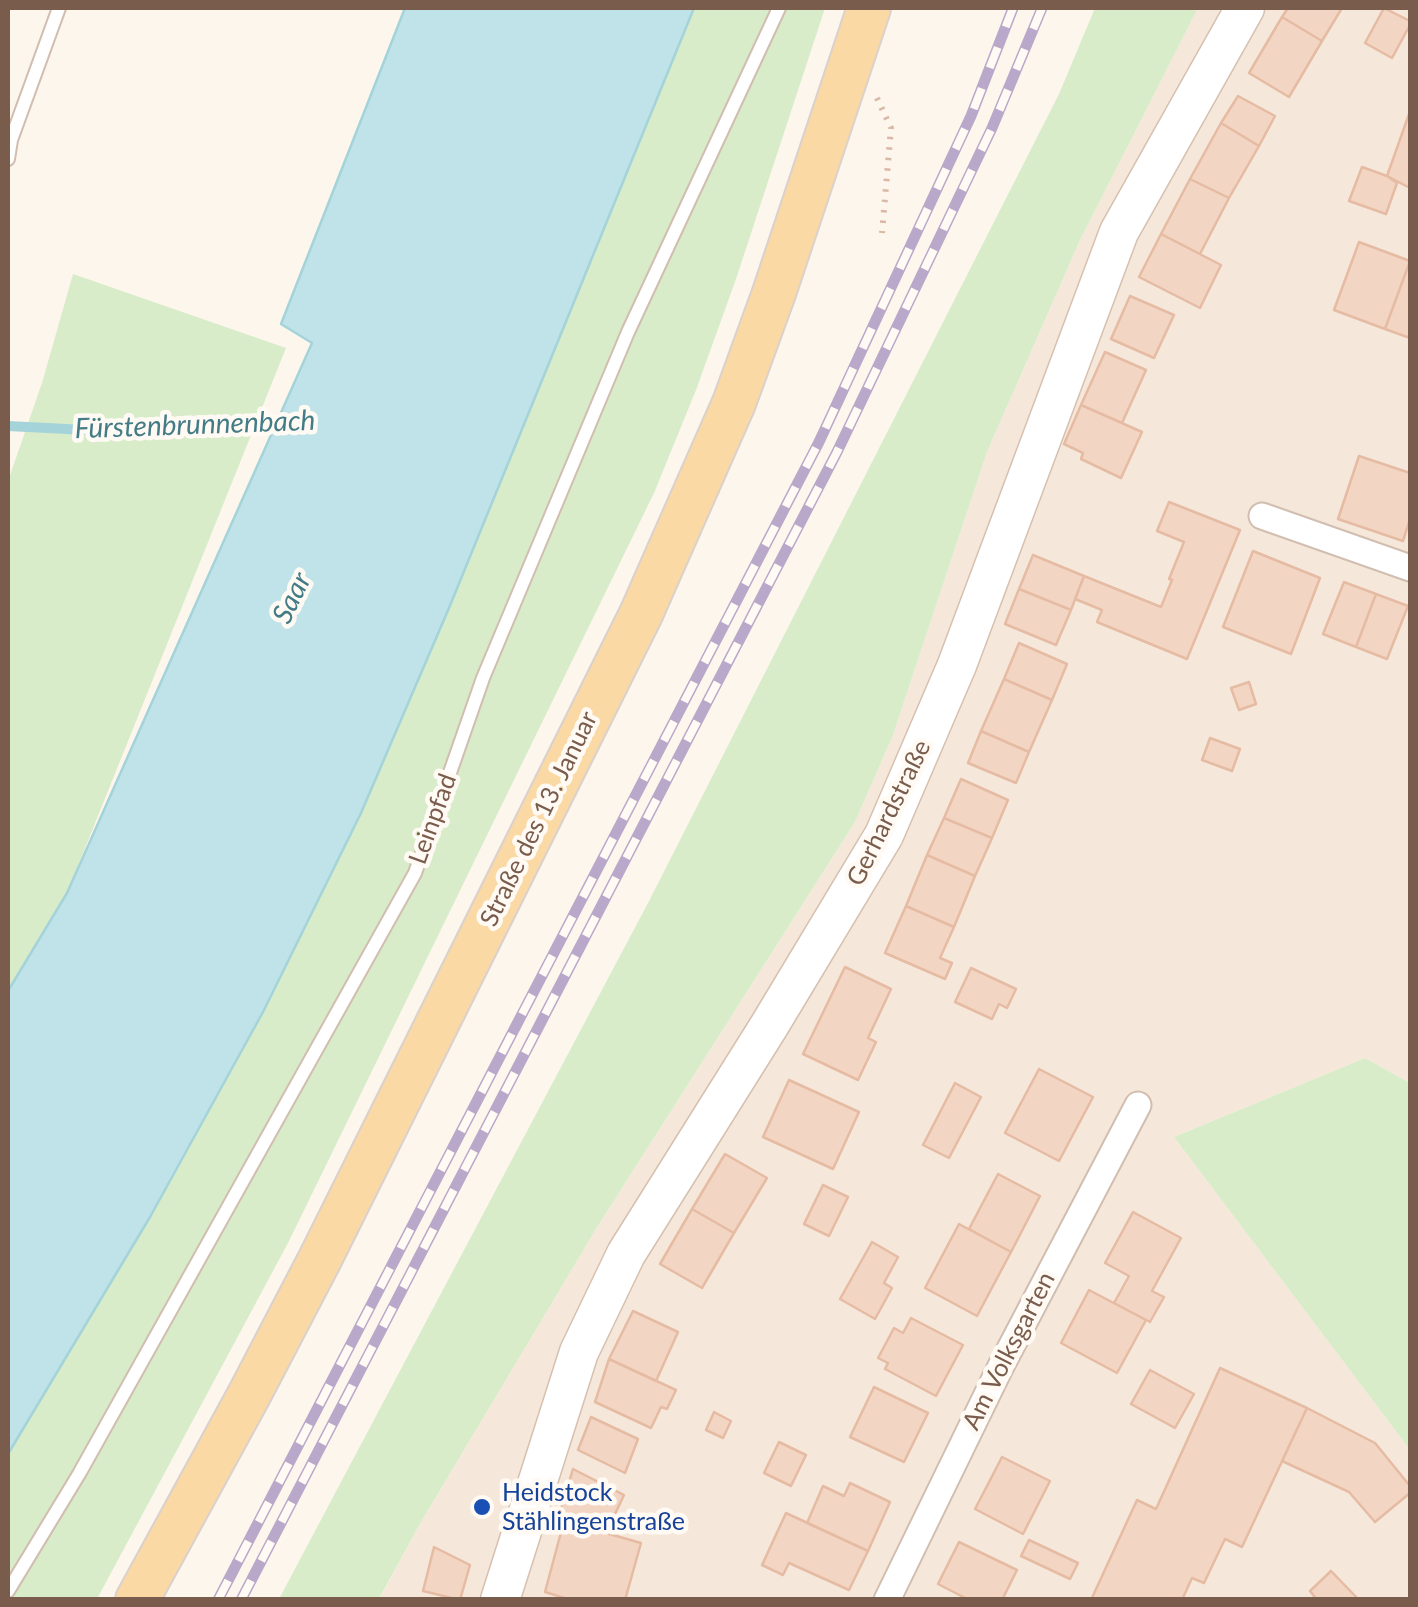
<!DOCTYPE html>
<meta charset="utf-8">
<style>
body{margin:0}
#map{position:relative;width:1418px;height:1607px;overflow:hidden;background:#fdf6ec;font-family:Lato,sans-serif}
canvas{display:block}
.frame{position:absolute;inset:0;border:10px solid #7a5c4d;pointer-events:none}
</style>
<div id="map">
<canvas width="1418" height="1607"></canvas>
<div class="frame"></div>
</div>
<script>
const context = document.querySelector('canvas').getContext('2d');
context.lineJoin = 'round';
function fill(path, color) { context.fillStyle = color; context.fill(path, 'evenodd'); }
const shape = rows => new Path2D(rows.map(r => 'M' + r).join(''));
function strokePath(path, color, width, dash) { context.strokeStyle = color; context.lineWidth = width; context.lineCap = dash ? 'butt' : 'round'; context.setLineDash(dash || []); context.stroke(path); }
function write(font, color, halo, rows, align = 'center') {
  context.font = font + ' Lato,sans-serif'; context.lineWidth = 9; context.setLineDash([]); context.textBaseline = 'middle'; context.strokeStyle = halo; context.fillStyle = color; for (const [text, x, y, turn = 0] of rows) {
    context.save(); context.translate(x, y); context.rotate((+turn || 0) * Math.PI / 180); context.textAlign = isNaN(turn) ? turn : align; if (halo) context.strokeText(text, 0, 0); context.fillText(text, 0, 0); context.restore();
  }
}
const residential = shape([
 [1198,8,1410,8,1410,1083,1365,1058,1174,1137,1410,1450,1410,1599,379,1600,421,1522,596,1229,855,822,893,735,987,452,1080,240]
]);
const green = shape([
 [694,8,825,8,736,279,696,390,654,493,288,1243,97,1599,8,1600,8,1454,150,1217,263,1012,361,813,449,608],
 [1095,8,1198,8,1080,240,987,452,893,735,855,822,596,1229,421,1522,379,1599,279,1599,648,903,1059,94],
 [73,274,286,348,67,893,8,991,8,481,42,383],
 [1365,1058,1410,1083,1410,1450,1174,1137]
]);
const water = shape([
 [405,8,694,8,449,608,361,813,263,1012,150,1217,8,1454,8,991,67,893,312,343,281,324,405,8]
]);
const stream = shape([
 [8,426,86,430,286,423]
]);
const building = shape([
 [1288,8,1342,8,1322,41,1282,17,1288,8],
 [1384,8,1410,21,1410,25,1392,58,1365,43,1384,8],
 [1282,17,1322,41,1289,97,1249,73,1282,17],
 [1238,96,1275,116,1259,146,1221,123,1238,96],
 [1409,114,1410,114,1410,188,1387,176,1409,114],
 [1221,123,1259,146,1229,198,1190,179,1221,123],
 [1362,167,1387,176,1397,183,1386,214,1349,201,1362,167],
 [1190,179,1229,198,1200,254,1161,234,1190,179],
 [1161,234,1221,265,1200,308,1139,277,1161,234],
 [1359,242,1410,261,1385,329,1334,310,1359,242],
 [1410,261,1410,338,1385,329,1410,261],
 [1130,296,1174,315,1154,358,1111,339,1130,296],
 [1105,352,1146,370,1122,423,1081,405,1105,352],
 [1081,405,1142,432,1121,478,1081,459,1083,453,1064,444,1081,405],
 [1359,456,1410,473,1410,519,1403,541,1338,519,1359,456],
 [1169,502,1240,530,1187,659,1097,622,1102,610,1075,599,1084,576,1161,607,1172,580,1169,579,1184,542,1157,531,1169,502],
 [1253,551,1320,578,1291,654,1223,627,1253,551],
 [1033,555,1084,576,1071,610,1019,589,1033,555],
 [1344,582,1376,594,1356,647,1323,634,1344,582],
 [1019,589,1071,610,1056,645,1005,624,1019,589],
 [1376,594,1408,606,1387,659,1356,647,1376,594],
 [1019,643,1067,664,1052,700,1004,679,1019,643],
 [1004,679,1052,700,1029,752,981,731,1004,679],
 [1249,682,1256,704,1239,710,1231,688,1249,682],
 [981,731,1029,752,1016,783,968,763,981,731],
 [1210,738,1240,749,1232,771,1202,760,1210,738],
 [961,779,1008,800,992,838,944,818,961,779],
 [944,818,992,838,975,876,927,855,944,818],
 [927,855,975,876,954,927,906,906,927,855],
 [906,906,954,927,940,958,952,963,945,979,885,953,906,906],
 [845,967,891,989,868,1038,876,1042,858,1080,803,1054,845,967],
 [971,968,1016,989,1007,1008,999,1004,992,1019,955,1002,971,968],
 [1039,1069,1093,1097,1059,1161,1005,1133,1039,1069],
 [789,1080,859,1112,833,1169,763,1137,789,1080],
 [955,1083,981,1097,949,1158,923,1145,955,1083],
 [725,1154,767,1178,734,1233,692,1209,725,1154],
 [998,1174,1040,1196,1011,1252,969,1229,998,1174],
 [823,1185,848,1197,829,1236,804,1224,823,1185],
 [692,1209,734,1233,702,1288,660,1264,692,1209],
 [1133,1212,1181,1238,1152,1291,1164,1297,1150,1322,1114,1303,1129,1276,1105,1263,1133,1212],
 [959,1224,1011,1252,977,1316,925,1288,959,1224],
 [872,1242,898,1257,884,1283,892,1288,875,1319,840,1299,872,1242],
 [1089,1290,1146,1320,1117,1373,1061,1343,1089,1290],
 [633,1311,678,1332,656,1381,609,1359,633,1311],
 [911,1318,963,1345,936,1396,885,1369,888,1363,878,1358,894,1328,903,1333,911,1318],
 [609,1359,676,1390,667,1409,661,1407,651,1428,595,1402,609,1359],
 [1220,1368,1307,1408,1242,1547,1225,1539,1204,1583,1192,1578,1182,1600,1091,1600,1137,1500,1156,1509,1220,1368],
 [1150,1370,1194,1394,1175,1428,1131,1404,1150,1370],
 [874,1387,928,1413,904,1462,850,1437,874,1387],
 [1307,1408,1375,1443,1410,1486,1410,1493,1375,1522,1349,1492,1282,1461,1307,1408],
 [714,1412,731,1421,723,1438,706,1430,714,1412],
 [591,1417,638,1439,625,1473,578,1450,591,1417],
 [779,1442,806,1455,791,1486,764,1473,779,1442],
 [1002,1457,1050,1481,1023,1534,975,1509,1002,1457],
 [573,1469,624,1495,606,1533,557,1521,573,1469],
 [850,1483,890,1502,868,1551,807,1523,823,1486,844,1496,850,1483],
 [786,1513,868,1551,849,1590,789,1563,783,1575,762,1565,786,1513],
 [564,1521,641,1543,625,1600,571,1600,545,1592,564,1521],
 [1029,1540,1078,1563,1070,1579,1021,1556,1029,1540],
 [959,1542,1017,1570,1002,1600,969,1600,938,1584,959,1542],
 [434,1547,470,1565,460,1600,423,1591,434,1547],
 [1331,1571,1359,1600,1317,1600,1310,1591,1331,1571]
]);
const path = shape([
 [877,98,891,128,882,233]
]);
const lane = shape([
 [8,159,11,140,59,8],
 [8,1591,79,1474,415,873,483,678,628,332,779,8]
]);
const street = shape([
 [1262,516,1410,568],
 [887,1600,1001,1366,1138,1105]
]);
const secondary = shape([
 [500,1600,579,1352,626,1254,769,1026,884,835,957,665,1119,232,1245,8]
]);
const primary = shape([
 [137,1600,249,1395,320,1259,641,614,734,403,774,293,869,8]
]);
const rail = shape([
 [218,1600,819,442,971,116,1013,8],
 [241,1600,837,452,992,128,1042,8]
]);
const markers = [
 [482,1507,10,"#1a4fb4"]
];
const streetNames = [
 ["Gerhardstraße",889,813,-64],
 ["Leinpfad",433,819,-70],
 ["Straße des 13. Januar",539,819,-64],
 ["Am Volksgarten",1009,1351,-63]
];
const transitNames = [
 ["Heidstock",502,1493],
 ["Stählingenstraße",502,1522]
];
const waterNames = [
 ["Fürstenbrunnenbach",195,425,-2],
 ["Saar",292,598,-64]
];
fill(residential, '#f5e8da');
fill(green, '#d8ecc9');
fill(water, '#bfe3e8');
strokePath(water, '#a5d3da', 2.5);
strokePath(stream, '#a5d3da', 10);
fill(building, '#f3d5c3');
strokePath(building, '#e6bba3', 2.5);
strokePath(lane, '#d1beb0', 16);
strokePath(street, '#d1beb0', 29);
strokePath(secondary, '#d6c0b0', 41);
strokePath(primary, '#dad1cd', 46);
strokePath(path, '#d9b8a5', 6, [2.5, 8]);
strokePath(lane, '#fff', 12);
strokePath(street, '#fff', 25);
strokePath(secondary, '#fff', 38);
strokePath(primary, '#fbd9a5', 42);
strokePath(rail, '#b9a8c9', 11);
strokePath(rail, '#fffaf3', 8, [22]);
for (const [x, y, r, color] of markers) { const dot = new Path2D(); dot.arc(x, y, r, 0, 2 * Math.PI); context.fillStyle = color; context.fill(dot); strokePath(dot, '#fffaf3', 4); }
write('25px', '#7a5c4d', '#fffaf3', streetNames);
write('25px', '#164399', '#fffaf3', transitNames, 'left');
write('italic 28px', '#437c86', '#fffaf3', waterNames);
</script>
